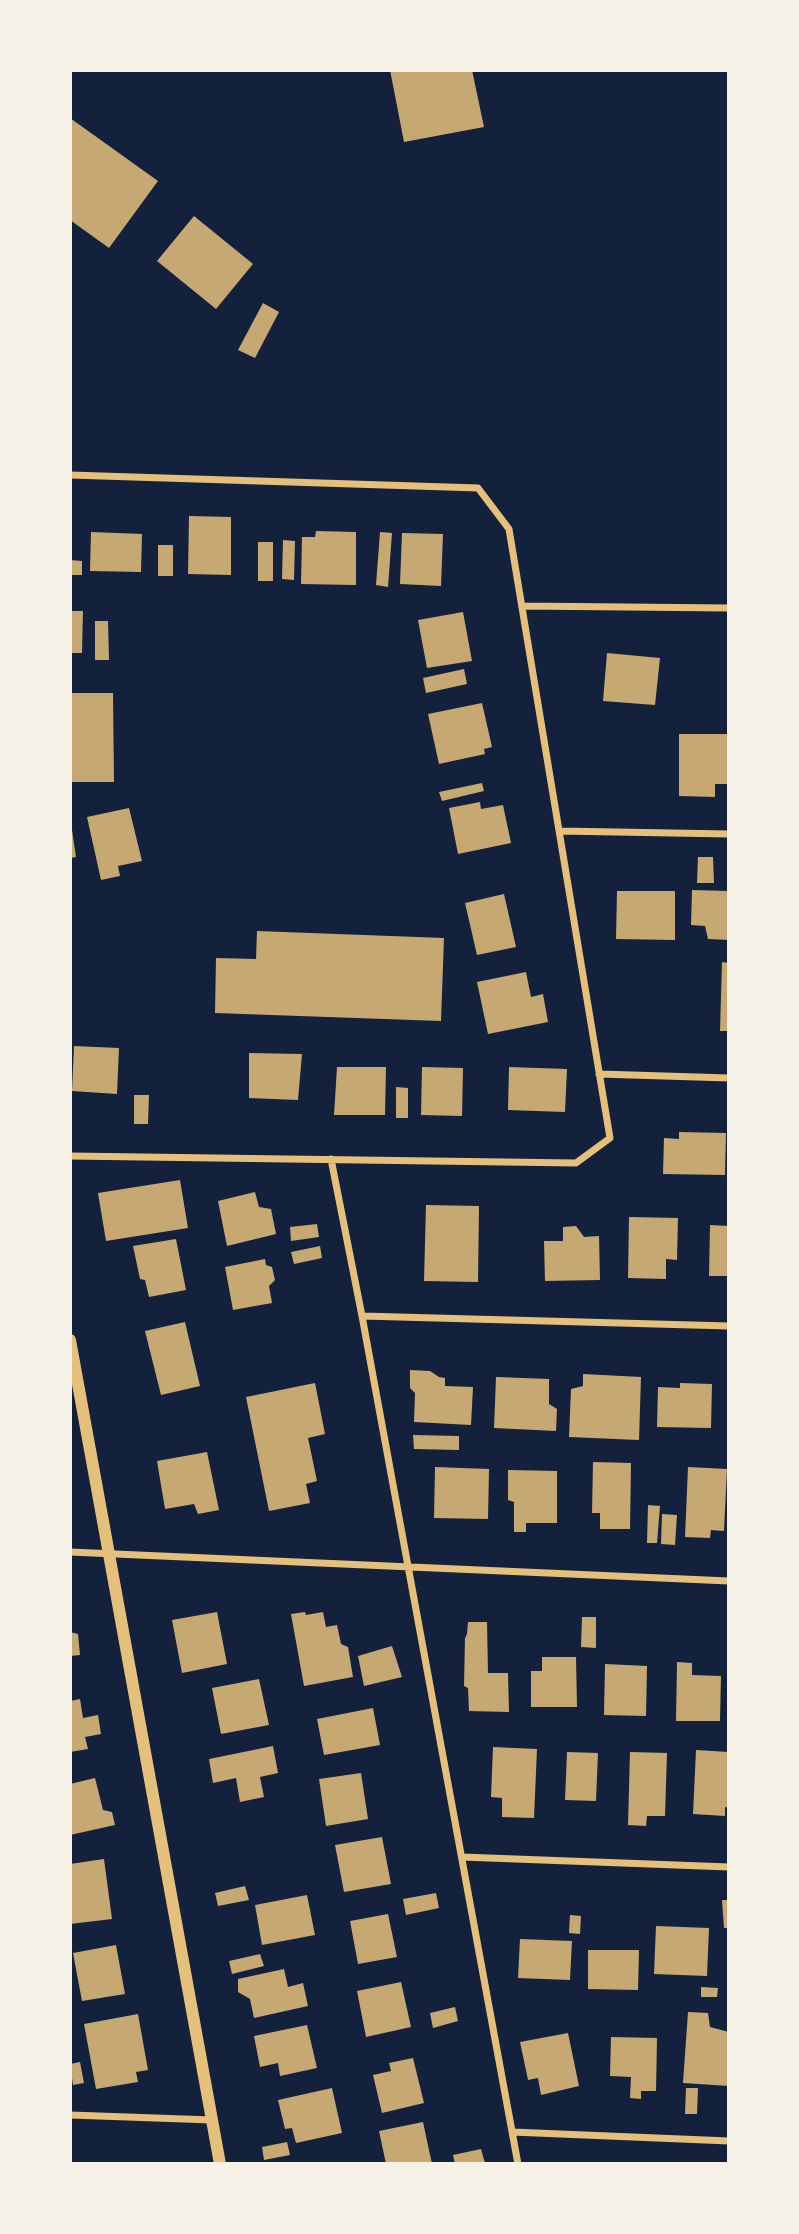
<!DOCTYPE html>
<style>
body{margin:0}
#map{position:relative;width:799px;height:2234px;overflow:hidden;background:#14213d;font-family:Spectral,serif}
canvas{display:block}
.frame{position:absolute;inset:0;border:72px solid #f6f1e7;pointer-events:none}
</style>
<div id="map">
<canvas width="799" height="2234"></canvas>
<div class="frame"></div>
</div>
<script>
const context = document.querySelector('canvas').getContext('2d');
context.lineJoin = 'round';
function fill(path, color) { context.fillStyle = color; context.fill(path, 'evenodd'); }
const shape = rows => new Path2D(rows.map(r => 'M' + r).join(''));
function strokePath(path, color, width, dash) { context.strokeStyle = color; context.lineWidth = width; context.lineCap = dash ? 'butt' : 'round'; context.setLineDash(dash || []); context.stroke(path); }
const building = shape([
 [390,70,472,70,484,127,404,142],
 [70,118,158,181,109,248,70,220],
 [194,216,253,264,216,309,157,261],
 [263,303,279,312,255,358,238,350],
 [189,516,231,517,231,575,188,574],
 [316,531,356,532,356,585,301,584,302,537,315,537],
 [91,532,142,534,141,572,90,571],
 [380,532,392,533,388,587,376,585],
 [402,533,443,534,441,586,400,584],
 [283,540,295,541,294,580,282,579],
 [258,542,273,542,273,581,258,581],
 [158,545,173,545,173,576,158,576],
 [70,560,82,561,82,575,70,575],
 [70,611,83,611,82,653,70,653],
 [463,612,472,661,427,668,418,620],
 [95,621,108,621,109,660,95,660],
 [607,653,660,658,655,705,603,701],
 [464,669,467,684,426,693,423,678],
 [70,693,113,693,114,782,70,782],
 [482,703,492,747,484,749,485,754,439,764,428,714],
 [679,734,729,734,729,784,715,784,715,797,679,796],
 [482,783,484,791,442,801,439,792],
 [480,802,481,809,503,805,511,843,458,854,449,808],
 [129,808,142,861,118,866,120,876,101,880,87,817],
 [72,830,76,857,70,858,70,831],
 [698,857,713,857,714,883,697,883],
 [692,890,729,891,729,940,708,939,705,926,691,925],
 [617,891,675,891,675,940,616,939],
 [504,894,516,947,477,955,465,903],
 [257,931,444,938,441,1021,215,1013,216,958,256,959],
 [722,962,729,963,729,1031,720,1031],
 [526,972,531,997,543,994,548,1022,488,1034,477,982],
 [74,1046,119,1048,117,1094,72,1091],
 [249,1053,302,1054,298,1100,249,1098],
 [337,1067,386,1067,385,1115,334,1115],
 [422,1067,463,1068,462,1116,421,1115],
 [509,1067,567,1069,565,1112,508,1110],
 [396,1087,408,1088,408,1118,396,1118],
 [134,1095,149,1095,148,1124,134,1124],
 [679,1132,726,1133,725,1175,663,1174,664,1138,679,1139],
 [180,1180,188,1228,106,1241,98,1193],
 [255,1192,259,1207,271,1209,276,1234,227,1246,218,1201],
 [426,1205,479,1206,478,1282,424,1281],
 [629,1217,678,1218,677,1260,666,1259,666,1279,628,1278],
 [317,1224,319,1237,291,1241,290,1227],
 [710,1225,729,1226,729,1276,709,1276],
 [576,1226,584,1237,599,1236,600,1280,545,1281,544,1241,563,1241,563,1227],
 [176,1239,186,1290,149,1297,145,1280,140,1279,133,1246],
 [320,1246,322,1258,294,1264,291,1252],
 [265,1259,266,1265,272,1267,275,1280,269,1286,272,1303,233,1310,225,1267],
 [185,1322,200,1386,161,1395,145,1331],
 [410,1370,430,1371,439,1377,445,1378,445,1386,473,1387,471,1425,414,1422,415,1393,410,1388],
 [583,1374,641,1377,639,1440,569,1437,571,1389,583,1386],
 [496,1377,549,1379,549,1404,557,1409,556,1431,494,1428],
 [315,1383,325,1434,308,1438,317,1481,306,1484,310,1503,269,1511,246,1397],
 [680,1383,712,1384,711,1428,657,1427,658,1387,680,1388],
 [413,1435,459,1436,459,1450,414,1449],
 [207,1452,219,1510,198,1514,194,1504,165,1509,157,1461],
 [593,1462,631,1463,630,1529,600,1529,600,1513,592,1513],
 [435,1467,489,1469,488,1519,434,1518],
 [688,1467,727,1469,724,1531,711,1530,710,1538,685,1537],
 [508,1470,557,1471,557,1523,526,1523,526,1532,514,1532,514,1502,508,1500],
 [648,1505,660,1506,657,1543,647,1543],
 [662,1514,677,1515,675,1545,661,1544],
 [217,1612,227,1664,182,1673,172,1620],
 [305,1612,306,1615,323,1612,326,1627,337,1625,341,1644,348,1647,353,1677,304,1686,291,1614],
 [582,1617,596,1617,596,1648,581,1647],
 [468,1622,487,1622,488,1673,508,1673,509,1712,469,1711,468,1688,464,1686,465,1638,467,1634],
 [70,1632,78,1634,80,1655,70,1656],
 [392,1646,402,1677,364,1686,358,1656],
 [542,1657,576,1657,577,1707,531,1707,531,1671,542,1671],
 [677,1662,692,1663,692,1675,721,1676,720,1721,676,1721],
 [605,1664,647,1666,646,1716,604,1715],
 [259,1679,269,1725,221,1734,212,1688],
 [80,1699,83,1718,98,1715,101,1734,85,1737,88,1749,70,1752,70,1701],
 [373,1708,380,1745,324,1755,317,1719],
 [273,1746,278,1773,260,1777,264,1797,240,1802,236,1778,213,1783,209,1759],
 [493,1747,537,1749,534,1818,502,1817,502,1798,491,1797],
 [696,1750,729,1752,729,1808,725,1807,725,1816,693,1814],
 [567,1752,598,1753,596,1801,565,1800],
 [630,1752,667,1753,665,1816,647,1816,646,1826,628,1825],
 [361,1773,368,1819,326,1826,319,1779],
 [95,1778,103,1810,112,1812,115,1825,70,1835,70,1784],
 [382,1837,391,1884,344,1892,335,1845],
 [104,1859,112,1919,70,1924,70,1864],
 [245,1886,249,1900,218,1906,215,1893],
 [436,1893,439,1908,406,1915,403,1899],
 [307,1895,315,1935,262,1945,255,1905],
 [722,1900,729,1900,729,1928,724,1928],
 [388,1914,397,1957,358,1964,350,1921],
 [570,1915,581,1916,580,1934,569,1933],
 [656,1926,709,1928,707,1976,654,1974],
 [520,1939,572,1941,570,1980,518,1978],
 [116,1945,125,1994,82,2001,73,1953],
 [588,1950,639,1950,638,1990,588,1989],
 [260,1954,264,1966,232,1974,229,1961],
 [284,1969,288,1987,303,1983,308,2006,254,2018,250,1999,238,1992,238,1979],
 [401,1982,411,2027,366,2037,357,1991],
 [701,1987,718,1988,717,1997,701,1997],
 [455,2007,458,2021,433,2028,430,2013],
 [688,2012,708,2013,710,2027,729,2032,729,2086,683,2083],
 [138,2014,148,2070,136,2072,138,2082,96,2089,84,2024],
 [307,2025,317,2068,280,2076,278,2063,260,2067,254,2036],
 [568,2033,579,2086,541,2095,538,2078,528,2080,520,2042],
 [611,2037,657,2038,656,2091,641,2091,641,2099,630,2098,631,2077,610,2076],
 [413,2058,424,2103,382,2113,373,2075,391,2071,389,2063],
 [80,2062,84,2083,73,2085,70,2064],
 [332,2088,342,2133,296,2143,292,2128,285,2129,278,2100],
 [686,2088,698,2088,697,2114,685,2114],
 [423,2122,432,2164,386,2164,379,2131],
 [287,2142,290,2155,264,2160,262,2147],
 [481,2149,485,2163,455,2164,453,2155]
]);
const minor = shape([
 [70,475,478,488,509,529,610,1138,576,1163,70,1156],
 [522,606,729,608],
 [559,831,729,834],
 [599,1074,729,1078],
 [331,1159,362,1316,518,2164],
 [362,1316,729,1326],
 [70,1552,729,1581],
 [462,1857,729,1867],
 [70,2115,212,2120],
 [512,2132,729,2141]
]);
const tertiary = shape([
 [70,1340,220,2164]
]);
fill(building, '#c6a872');
strokePath(minor, '#e5c07b', 7);
strokePath(tertiary, '#e5c07b', 12);
</script>
